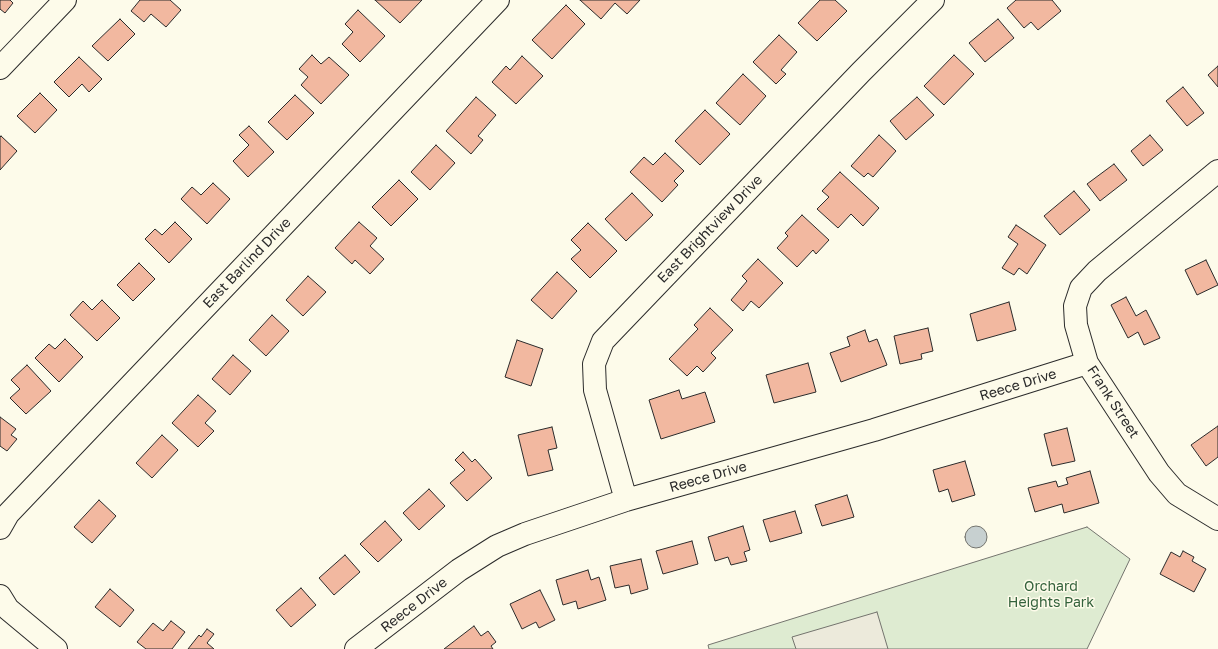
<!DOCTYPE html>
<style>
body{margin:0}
canvas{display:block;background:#fdfbea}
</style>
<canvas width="1218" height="649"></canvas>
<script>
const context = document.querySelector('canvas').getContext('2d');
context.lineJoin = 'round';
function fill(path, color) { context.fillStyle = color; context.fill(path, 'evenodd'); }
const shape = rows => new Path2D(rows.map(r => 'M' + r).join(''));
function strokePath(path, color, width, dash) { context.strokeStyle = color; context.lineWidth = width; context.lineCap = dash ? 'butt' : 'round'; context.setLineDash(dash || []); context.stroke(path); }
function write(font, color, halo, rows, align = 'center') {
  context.font = font + ' "Golos Text",sans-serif'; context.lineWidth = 3; context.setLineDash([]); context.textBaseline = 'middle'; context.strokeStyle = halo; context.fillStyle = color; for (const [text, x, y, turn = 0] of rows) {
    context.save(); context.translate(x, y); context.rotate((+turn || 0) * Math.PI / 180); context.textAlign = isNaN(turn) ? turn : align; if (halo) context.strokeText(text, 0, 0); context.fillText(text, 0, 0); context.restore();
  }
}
const green = shape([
 [1087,527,1130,559,1087,649,709,649,708,645,1087,527]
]);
const parking = shape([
 [877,612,888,649,796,649,792,637,877,612]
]);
const water = shape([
 '965 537a11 11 0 1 1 22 0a11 11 0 1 1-22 0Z'
]);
const building = shape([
 [0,0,10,0,13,3,5,13,0,9,0,0],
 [140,0,170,0,181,10,166,27,151,14,144,22,131,11,140,0],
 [375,0,422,0,400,23,375,0],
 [580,0,640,0,627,14,615,3,601,19,580,0],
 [820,0,835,0,847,11,817,41,798,23,820,0],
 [1016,0,1052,0,1061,11,1038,30,1031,22,1024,28,1007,8,1016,0],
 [566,5,585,24,552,59,532,40,566,5],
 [358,10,385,36,360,62,342,44,353,32,345,24,358,10],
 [120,19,135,34,108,61,92,46,120,19],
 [998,19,1014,38,985,62,969,43,998,19],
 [779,35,797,52,781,70,786,74,776,84,753,62,779,35],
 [312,55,321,64,329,57,349,75,321,104,301,85,308,77,299,69,312,55],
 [954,55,974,74,944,105,924,86,954,55],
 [522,56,543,76,516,104,492,82,506,66,510,70,522,56],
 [79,57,102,79,89,92,82,84,69,97,54,82,79,57],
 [1218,66,1218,87,1208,75,1218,66],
 [743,74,766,96,740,125,716,103,743,74],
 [1183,87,1204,113,1187,126,1166,101,1183,87],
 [40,93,57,110,35,133,17,116,40,93],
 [295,95,314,113,287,140,268,122,295,95],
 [476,97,496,115,478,136,483,140,471,154,446,131,476,97],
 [917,97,934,115,906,140,890,121,917,97],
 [705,110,730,134,700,165,675,141,705,110],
 [249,126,274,152,248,177,233,161,249,145,239,135,249,126],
 [879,135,896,151,873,177,868,173,864,177,851,166,879,135],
 [1150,135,1163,150,1143,166,1131,151,1150,135],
 [1,136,17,151,0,170,0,137,1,136],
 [436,145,455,163,430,190,411,172,436,145],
 [665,153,684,171,674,181,678,185,662,202,630,172,644,157,653,165,665,153],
 [1114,164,1127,180,1100,201,1087,184,1114,164],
 [840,172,879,208,863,226,851,214,838,228,817,209,829,197,822,191,840,172],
 [399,180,418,199,391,226,372,207,399,180],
 [213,183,230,199,207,224,181,199,192,187,201,195,213,183],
 [1074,191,1090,210,1060,235,1044,216,1074,191],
 [632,193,653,215,626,241,605,219,632,193],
 [802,215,829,240,816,254,813,250,797,267,777,248,788,236,785,233,802,215],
 [175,222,192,239,169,263,145,239,155,229,162,235,175,222],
 [359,222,377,238,370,246,384,259,370,274,355,260,352,264,335,248,359,222],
 [588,223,617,251,590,278,571,259,581,250,571,240,588,223],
 [1016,225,1046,245,1027,274,1019,268,1014,275,1002,268,1018,244,1008,237,1016,225],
 [758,259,783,283,759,308,751,301,743,311,731,300,747,281,742,276,758,259],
 [1206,260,1218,285,1197,295,1185,270,1206,260],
 [139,263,155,279,133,301,117,285,139,263],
 [557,272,577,291,552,319,531,300,557,272],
 [308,276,326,292,303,316,286,300,308,276],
 [1126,297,1136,316,1146,310,1160,338,1144,345,1138,332,1128,338,1111,305,1126,297],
 [102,300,120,318,97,341,70,315,83,301,92,310,102,300],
 [1009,302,1016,330,977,341,970,314,1009,302],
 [710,308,733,330,711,353,716,358,703,372,697,366,687,376,669,359,698,329,694,325,710,308],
 [272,315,289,331,266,356,249,340,272,315],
 [928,328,933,351,921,354,922,359,900,364,894,336,928,328],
 [865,330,869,342,877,339,887,365,841,382,830,353,850,346,847,337,865,330],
 [65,339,83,357,59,382,35,358,49,344,55,349,65,339],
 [517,340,543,349,531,386,505,377,517,340],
 [233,355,251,371,230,395,212,379,233,355],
 [808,363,816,392,774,403,766,375,808,363],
 [27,365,51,391,26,414,10,398,20,389,11,380,27,365],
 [679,390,682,399,705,392,715,422,661,439,649,400,679,390],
 [198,395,216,411,205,423,214,431,198,447,172,423,198,395],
 [0,417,16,429,11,435,17,439,7,451,0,446,0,417],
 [1218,426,1218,457,1206,466,1191,445,1218,426],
 [552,427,557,448,548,450,553,470,528,476,518,435,552,427],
 [1067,428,1075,461,1052,466,1044,434,1067,428],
 [162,435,178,450,152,478,136,463,162,435],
 [463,452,472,462,475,459,492,478,467,501,450,483,465,470,455,460,463,452],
 [965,461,975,495,952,502,948,489,939,492,933,470,965,461],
 [1090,471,1099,503,1064,513,1062,504,1035,512,1028,488,1056,481,1058,487,1068,484,1066,478,1090,471],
 [429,489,445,506,419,530,403,513,429,489],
 [847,495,854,517,822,526,815,505,847,495],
 [99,500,116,516,92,543,74,527,99,500],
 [795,511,802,533,770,542,763,520,795,511],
 [385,521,402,540,378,562,360,544,385,521],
 [743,526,750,550,744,552,747,561,731,565,728,557,715,561,708,537,743,526],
 [692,541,698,564,663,574,656,551,692,541],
 [1183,551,1194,557,1192,561,1206,569,1194,592,1160,574,1171,552,1180,557,1183,551],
 [345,555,360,572,334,595,319,578,345,555],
 [641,559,648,589,631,594,629,585,615,588,610,566,641,559],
 [588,570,591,580,599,577,606,600,578,609,576,601,563,605,556,580,588,570],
 [301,588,316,605,291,627,276,610,301,588],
 [110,589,134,610,120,627,95,607,110,589],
 [540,590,555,620,539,628,536,622,522,629,510,604,540,590],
 [171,621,185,632,172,649,146,649,137,642,153,623,163,631,171,621],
 [474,626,481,636,488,631,496,642,491,646,493,649,444,649,474,626],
 [207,629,214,634,207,643,214,649,188,649,199,635,201,637,207,629]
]);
const minor = shape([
 [0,68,65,0],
 [1218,171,1097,271,1081,288,1075,306,1076,325,1087,363,1159,473,1177,494,1218,519],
 [626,500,595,390,594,364,603,341,861,72,933,0],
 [0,528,8,514,498,0],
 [0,596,8,609,56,649],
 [356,649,459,570,497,546,525,534,626,500,874,430,1087,363]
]);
const streetNames = [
 ["East Brightview Drive",710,229,-46],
 ["East Barlind Drive",247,263,-46],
 ["Reece Drive",1018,385,-17],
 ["Frank Street",1113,402,57],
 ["Reece Drive",708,477,-16],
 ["Reece Drive",414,605,-38]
];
const parkNames = [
 ["Orchard",1051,587],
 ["Heights Park",1051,603]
];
fill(green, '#deebd1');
strokePath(green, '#74746e', 1);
fill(parking, '#eceadb');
strokePath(parking, '#74746e', 1);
fill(water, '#c7d0d0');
strokePath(water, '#74746e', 1);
fill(building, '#f2b8a0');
strokePath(building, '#2b2b2b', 1);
strokePath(minor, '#2b2b2b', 24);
strokePath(minor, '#fdfbea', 22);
write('14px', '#2b2b2b', '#fdfbea', streetNames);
write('14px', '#34623c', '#fdfbea', parkNames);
</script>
